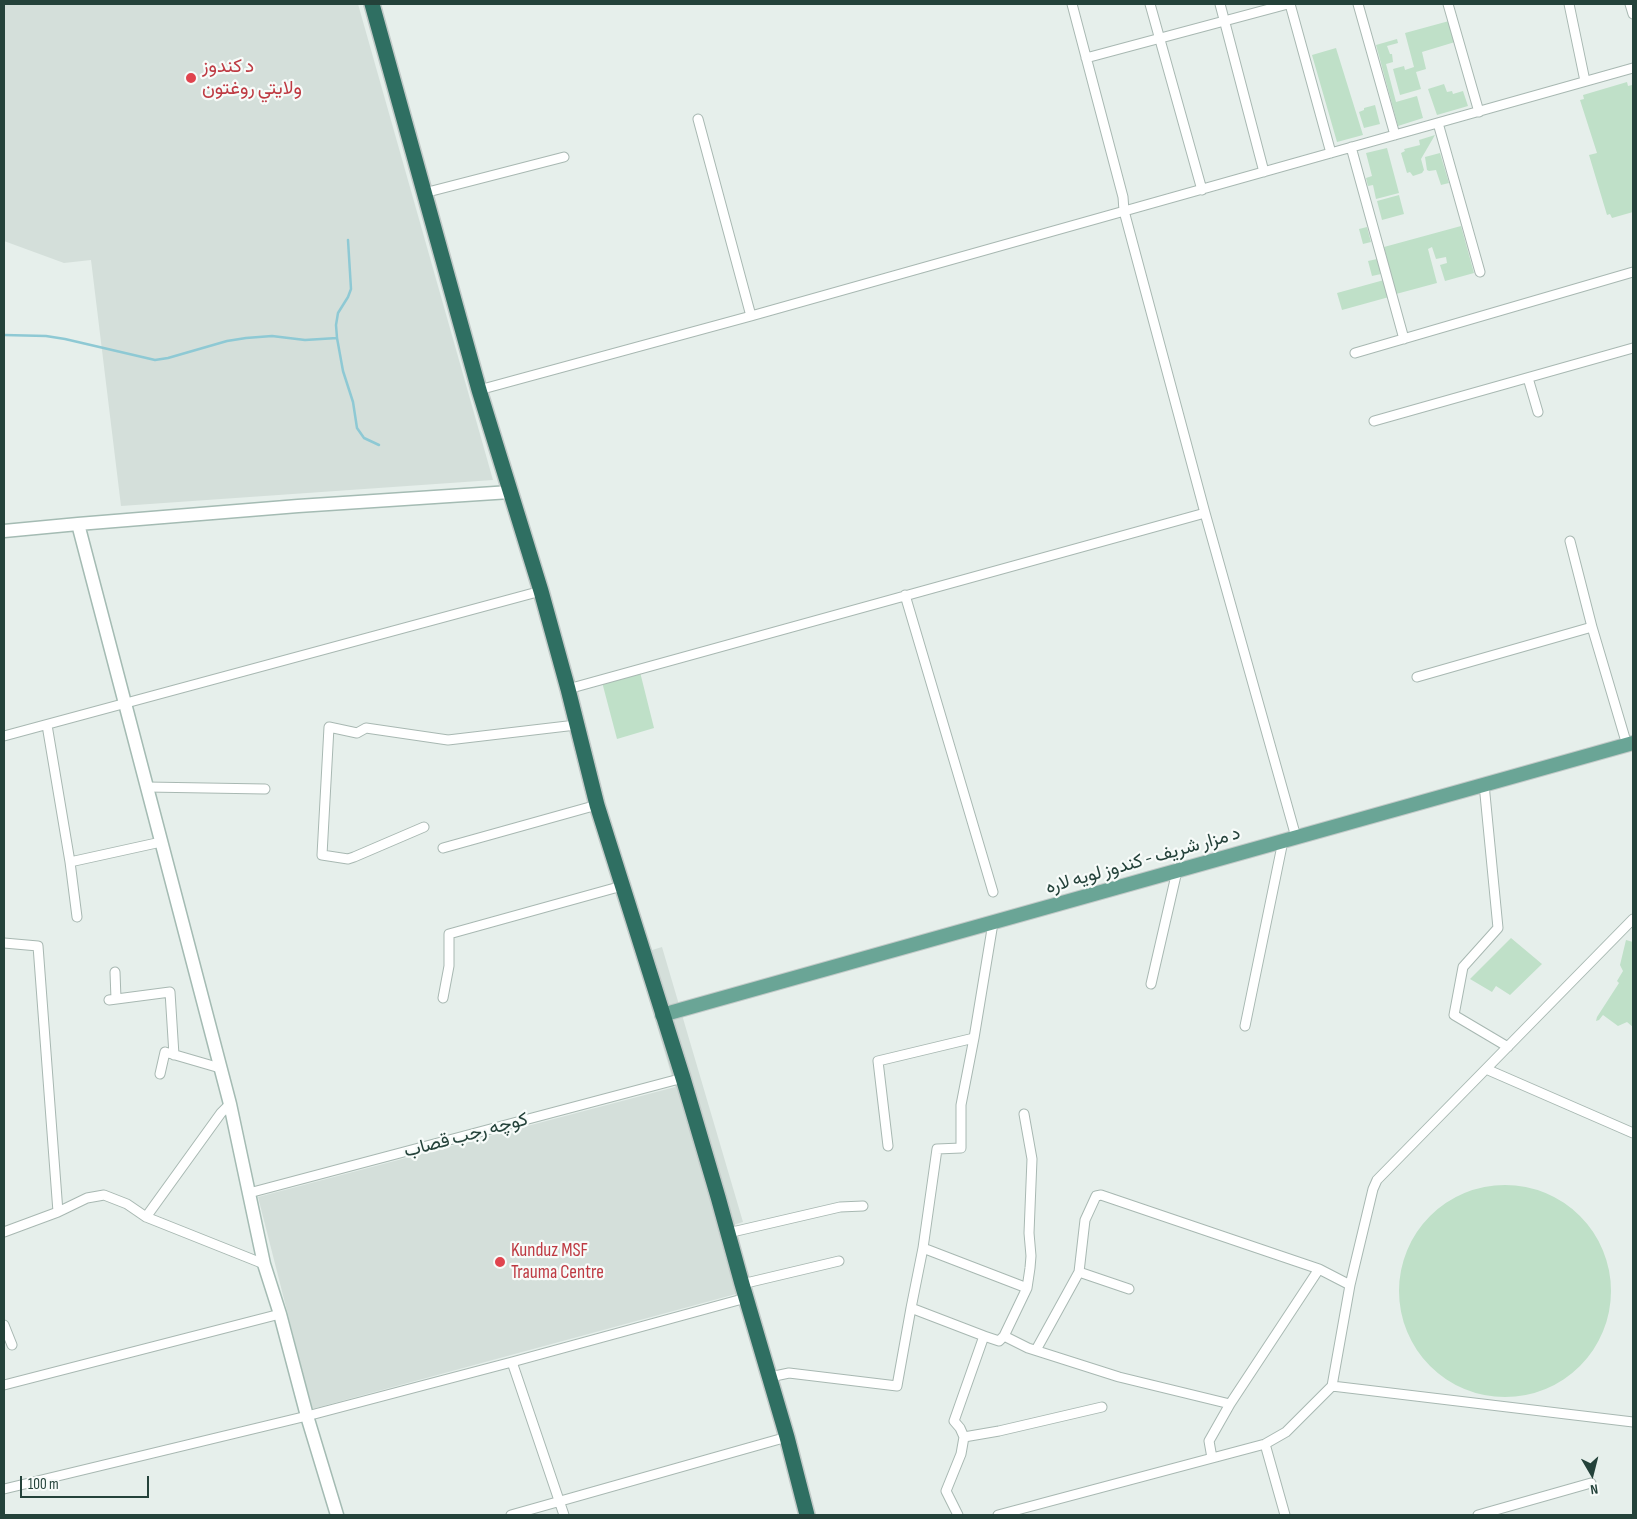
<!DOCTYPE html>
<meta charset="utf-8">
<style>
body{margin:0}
#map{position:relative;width:1637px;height:1519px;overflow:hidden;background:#e6efeb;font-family:"Sofia Sans Condensed",sans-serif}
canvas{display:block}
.frame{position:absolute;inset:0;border:5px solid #24423a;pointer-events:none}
.north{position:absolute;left:1567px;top:1449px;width:50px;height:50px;-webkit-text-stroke:4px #f7fbf9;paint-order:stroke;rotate:172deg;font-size:14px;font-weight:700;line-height:20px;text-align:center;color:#24423a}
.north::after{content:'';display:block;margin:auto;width:18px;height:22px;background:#24423a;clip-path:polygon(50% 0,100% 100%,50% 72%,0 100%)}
.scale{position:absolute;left:20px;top:1476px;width:129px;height:22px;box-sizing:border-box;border:2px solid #24423a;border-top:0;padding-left:6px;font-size:15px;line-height:18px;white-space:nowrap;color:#24423a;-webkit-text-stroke:4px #f7fbf9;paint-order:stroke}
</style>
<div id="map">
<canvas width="1637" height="1519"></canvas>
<div class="frame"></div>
<div class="north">N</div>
<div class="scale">100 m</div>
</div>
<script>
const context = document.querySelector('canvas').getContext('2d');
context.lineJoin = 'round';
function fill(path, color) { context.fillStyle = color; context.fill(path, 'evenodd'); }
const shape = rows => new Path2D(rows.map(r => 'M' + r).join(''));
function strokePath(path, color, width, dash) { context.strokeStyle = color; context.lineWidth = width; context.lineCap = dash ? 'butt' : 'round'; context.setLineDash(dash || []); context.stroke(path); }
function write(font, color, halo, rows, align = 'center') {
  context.font = font + ' "Sofia Sans Condensed",Vazirmatn,sans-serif'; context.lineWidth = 4.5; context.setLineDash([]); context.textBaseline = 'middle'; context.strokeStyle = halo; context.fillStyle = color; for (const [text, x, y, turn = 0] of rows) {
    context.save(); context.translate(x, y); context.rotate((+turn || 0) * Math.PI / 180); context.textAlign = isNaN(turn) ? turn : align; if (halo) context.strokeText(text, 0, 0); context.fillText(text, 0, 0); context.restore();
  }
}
const built = shape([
 [4,4,358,4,493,480,121,506,91,260,64,263,4,241],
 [662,947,743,1222,718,1230,736,1294,312,1409,258,1197,675,1087,636,955]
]);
const green = shape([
 [1449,21,1455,42,1422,52,1426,69,1416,72,1421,89,1400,95,1393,69,1404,66,1405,70,1414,67,1405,33],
 [1397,39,1398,43,1387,46,1390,54,1392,54,1393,62,1386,64,1396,102,1417,96,1423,118,1398,126,1376,45],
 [1336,48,1363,135,1337,142,1312,55],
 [1627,82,1628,86,1632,85,1633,90,1633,212,1612,218,1610,214,1607,215,1589,155,1597,153,1580,100,1584,99,1583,95],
 [1444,84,1447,92,1452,91,1453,94,1463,91,1468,106,1437,115,1428,89],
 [1375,105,1380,124,1364,128,1359,112,1364,110,1364,108],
 [1435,135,1421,159,1424,170,1422,173,1413,176,1410,172,1407,173,1401,153,1405,151,1404,149,1420,145,1419,140],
 [1387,148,1399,193,1376,199,1373,185,1368,186,1366,178,1372,176,1366,153],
 [1440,153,1449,183,1441,185,1436,170,1429,171,1427,170,1425,157],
 [1399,195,1404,214,1382,220,1377,201],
 [1461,226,1474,273,1445,281,1440,265,1447,263,1446,257,1436,259,1432,247,1428,249,1437,283,1396,294,1384,247],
 [1367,227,1371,242,1363,244,1359,229],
 [1377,259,1381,274,1372,276,1368,261],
 [1384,280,1389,297,1342,310,1337,293],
 [640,672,654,728,617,739,602,682],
 [1511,938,1542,964,1510,995,1496,986,1492,992,1470,979],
 [1626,940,1633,942,1633,1027,1627,1022,1618,1026,1603,1015,1599,1020,1596,1021,1597,1017,1619,983,1617,981,1623,971,1620,965],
 '1399 1291a106 106 0 1 1 212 0a106 106 0 1 1-212 0Z'
]);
const stream = shape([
 [348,240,351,289,348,297,338,313,336,325,337,338,343,371,353,402,357,428,364,438,379,445],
 [4,335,46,336,65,339,155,360,168,358,227,341,246,338,272,336,305,340,337,338]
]);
const street = shape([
 [1072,4,1123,197,1124,211,1205,513,1296,837],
 [1150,4,1202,190],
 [1220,4,1264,172],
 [1290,4,1331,153],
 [1358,4,1395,135],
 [1448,4,1479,112],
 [1569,4,1585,81],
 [1630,4,1633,14],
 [1086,58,1288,4],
 [698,119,751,316],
 [1438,123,1480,272],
 [1351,147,1404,339],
 [424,193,564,157],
 [1355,353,1633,272],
 [1528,378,1538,412],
 [479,390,751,316,1633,68],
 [1374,421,1633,348],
 [1570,541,1592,627,1627,745],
 [905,595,993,892],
 [1417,677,1592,627],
 [568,689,1205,513],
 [47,725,70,862,77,917],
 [4,736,541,591],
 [1484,784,1498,928,1463,967,1454,1015,1508,1047],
 [147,787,265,789],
 [424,827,354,857,348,859,322,855,329,727,357,733,366,728,448,740,576,725],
 [443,848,597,805],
 [70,862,161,842],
 [4,943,38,946,58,1212],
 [115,972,116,999],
 [1151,984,1177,871],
 [443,998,449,966,449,934,622,886],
 [109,1000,170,992,174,1055],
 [1245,1026,1283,841],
 [1486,1069,1633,1133],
 [160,1074,165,1052,220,1068],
 [888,1146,878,1061,974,1038],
 [249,1193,683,1078],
 [146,1217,221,1113,230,1104],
 [4,1232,58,1212,87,1198,104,1195,127,1204,146,1217,264,1264],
 [728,1233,840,1207,863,1206],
 [923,1248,1027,1288],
 [1079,1272,1129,1289],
 [742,1284,839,1261],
 [911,1308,923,1248,937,1149,961,1148,961,1105,974,1038,993,923],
 [4,1325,12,1345],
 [1004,1336,1028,1348,1119,1377,1230,1404],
 [1036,1350,1079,1272,1085,1220,1096,1196,1101,1195,1319,1269,1350,1285],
 [512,1362,564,1515],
 [770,1377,789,1373,897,1386,911,1308,984,1336],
 [4,1385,280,1314],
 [1332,1386,1633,1422],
 [964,1437,999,1431,1102,1407],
 [1265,1444,1285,1515],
 [1212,1458,1209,1441,1230,1404,1319,1269],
 [4,1489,307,1416,512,1362,746,1298],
 [511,1515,787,1437],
 [958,1515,946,1491,961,1454,964,1437,960,1428,954,1421,984,1336,999,1341,1004,1336,1027,1288,1030,1268,1031,1256,1029,1233,1032,1159,1024,1114],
 [998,1515,1265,1444,1286,1432,1332,1386,1350,1285,1373,1189,1377,1180,1633,919],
 [1478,1515,1591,1483]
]);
const secondary = shape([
 [78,524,230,1104,264,1264,280,1314,307,1416,337,1515],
 [4,531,78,524,298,506,510,492]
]);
const primary = shape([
 [662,1015,1633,743]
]);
const highway = shape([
 [372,4,479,390,541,591,568,689,597,805,683,1078,718,1197,742,1284,787,1437,807,1515]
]);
const markers = [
 [191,78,6,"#e0444e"],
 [500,1262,6,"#e0444e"]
];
const healthNames = [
 ["د کندوز",202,67],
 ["ولایتي روغتون",202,89],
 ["Kunduz MSF",511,1251],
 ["Trauma Centre",511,1273]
];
const streetNames = [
 ["د مزار شریف - کندوز لویه لاره",1143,861,-16],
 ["کوچه رجب قصاب",466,1136,-15]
];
fill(built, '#d4dfda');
fill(green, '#bfe0c8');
strokePath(stream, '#8ec9d4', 2.5);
strokePath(street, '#a8b8b2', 11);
strokePath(secondary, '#a4bbb3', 15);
strokePath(primary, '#c2cac8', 16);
strokePath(highway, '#c2cac8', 18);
strokePath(street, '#fff', 9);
strokePath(secondary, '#fff', 12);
strokePath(primary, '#6aa596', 14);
strokePath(highway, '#2f6f62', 15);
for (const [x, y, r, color] of markers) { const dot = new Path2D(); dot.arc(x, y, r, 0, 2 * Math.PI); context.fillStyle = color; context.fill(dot); strokePath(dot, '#f7fbf9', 2); }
write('19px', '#be3a42', '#f7fbf9', healthNames, 'left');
write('19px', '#24423a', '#f7fbf9', streetNames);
</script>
